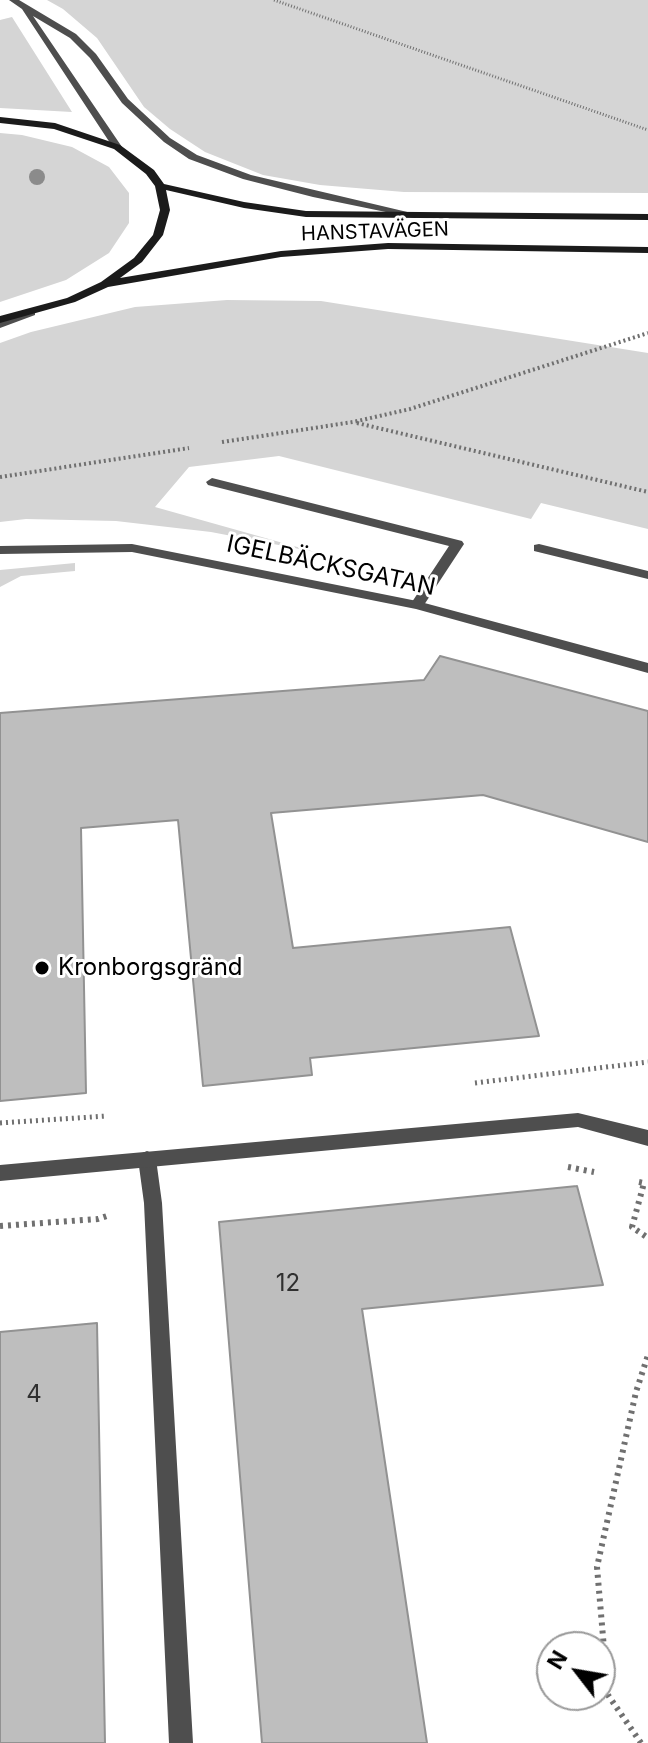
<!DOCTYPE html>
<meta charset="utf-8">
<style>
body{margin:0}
#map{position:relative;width:648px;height:1743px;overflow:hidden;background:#fff;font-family:Inter,sans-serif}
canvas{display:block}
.north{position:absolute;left:536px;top:1631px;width:80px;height:80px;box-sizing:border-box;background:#fff;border:2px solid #999;border-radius:50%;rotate:301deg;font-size:22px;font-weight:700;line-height:32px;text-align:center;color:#000}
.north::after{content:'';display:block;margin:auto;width:28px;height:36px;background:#000;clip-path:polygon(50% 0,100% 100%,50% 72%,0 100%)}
</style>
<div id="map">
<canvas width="648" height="1743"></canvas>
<div class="north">N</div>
</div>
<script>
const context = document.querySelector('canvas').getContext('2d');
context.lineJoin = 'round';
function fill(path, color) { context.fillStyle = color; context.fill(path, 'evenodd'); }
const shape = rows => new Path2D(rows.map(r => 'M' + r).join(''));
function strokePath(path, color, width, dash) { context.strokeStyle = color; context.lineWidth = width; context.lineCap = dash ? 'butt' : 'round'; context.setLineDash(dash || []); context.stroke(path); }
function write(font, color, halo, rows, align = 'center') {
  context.font = font + ' Inter,sans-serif'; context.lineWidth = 6; context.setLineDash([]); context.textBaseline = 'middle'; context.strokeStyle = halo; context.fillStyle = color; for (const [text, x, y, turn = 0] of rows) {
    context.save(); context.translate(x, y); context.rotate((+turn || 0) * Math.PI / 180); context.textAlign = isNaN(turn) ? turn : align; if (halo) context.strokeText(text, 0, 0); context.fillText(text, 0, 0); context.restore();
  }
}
const green = shape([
 [47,0,648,0,648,193,404,192,320,185,263,175,205,152,170,129,144,107,97,38,63,9],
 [12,17,72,112,0,108,0,20],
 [0,133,22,135,72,147,109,167,129,193,129,223,109,253,66,280,0,302],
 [227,300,321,301,648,353,648,529,541,503,531,519,279,456,189,467,155,507,315,552,211,532,116,521,26,519,0,522,0,343,31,332,135,307],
 [75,563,75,571,21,576,0,587,0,570]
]);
const building = shape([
 [440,656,648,711,648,842,483,795,271,813,293,948,510,927,539,1036,310,1058,312,1075,203,1086,178,820,81,828,86,1093,0,1101,0,713,424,680,440,656],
 [577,1186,603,1285,362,1309,427,1743,262,1743,219,1222,577,1186],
 [97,1323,105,1743,0,1743,0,1332,97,1323]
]);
const pathFar3 = shape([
 [274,0,648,130]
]);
const pathFar2 = shape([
 [357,423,648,492],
 [222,442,353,422,410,409,648,333],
 [0,477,189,448]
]);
const pathFar1 = shape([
 [475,1083,648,1062],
 [0,1123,107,1116]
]);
const path = shape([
 [568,1167,594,1172],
 [639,1182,644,1183,632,1227,648,1238],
 [0,1226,98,1219,110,1215],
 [641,1743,608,1695,597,1567,636,1392,648,1355]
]);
const service = shape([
 [212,478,462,541,464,544,422,608,412,608,410,605,449,546,208,485,206,482,212,478],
 [539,544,648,571,648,579,534,551,534,545,539,544]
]);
const pedestrian = shape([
 [147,1151,154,1154,156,1159,162,1203,193,1743,169,1743,144,1203,138,1159,140,1154,147,1151]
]);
const minor = shape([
 [31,310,35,311,35,315,0,328,0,321,31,310],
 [132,544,417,601,648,663,648,673,416,609,132,552,0,554,0,546,132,544],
 [578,1113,648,1130,648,1146,578,1127,0,1181,0,1165,578,1113]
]);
const tertiary = shape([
 [9,0,19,0,76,34,96,54,128,99,170,138,197,155,251,175,420,215,415,218,313,197,243,179,189,159,164,142,122,103,90,58,70,38,33,16,122,147,114,149,22,9,9,0]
]);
const secondary = shape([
 [0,117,55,123,120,145,154,170,164,184,244,202,306,211,648,214,648,220,306,217,244,208,166,190,170,210,163,235,142,262,120,278,281,251,388,243,648,247,648,253,388,249,281,257,108,287,75,302,0,323,0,316,67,298,101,282,134,258,153,235,160,210,155,186,146,174,114,149,54,129,0,123,0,117]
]);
const trees = [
 [37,177]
];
const markers = [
 [42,968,8,"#000"]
];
const farStreetnames = [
 ["HANSTAVÄGEN",375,232,-2]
];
const streetNames = [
 ["IGELBÄCKSGATAN",331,566,12]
];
const poiNames = [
 ["Kronborgsgränd",58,968]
];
const nearNumbernames = [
 ["12",288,1284],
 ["4",34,1395]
];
fill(green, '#d5d5d5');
fill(building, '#bebebe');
strokePath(building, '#929292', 2);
strokePath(pathFar3, '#707070', 3, [1, 2]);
strokePath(pathFar2, '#707070', 4, [2, 3]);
strokePath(pathFar1, '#707070', 5, [2, 4]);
strokePath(path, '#707070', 6, [3, 5]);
fill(service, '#4e4e4e');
fill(pedestrian, '#4e4e4e');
fill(minor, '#4e4e4e');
fill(tertiary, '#4e4e4e');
fill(secondary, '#1b1b1b');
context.fillStyle = '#8b8b8b';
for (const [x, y] of trees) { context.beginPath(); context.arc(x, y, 8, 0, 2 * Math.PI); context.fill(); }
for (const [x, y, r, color] of markers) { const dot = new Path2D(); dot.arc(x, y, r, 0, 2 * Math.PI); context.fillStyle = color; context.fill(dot); strokePath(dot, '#fff', 3); }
write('20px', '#000', '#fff', farStreetnames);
write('24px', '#000', '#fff', streetNames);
write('24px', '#000', '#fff', poiNames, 'left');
write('24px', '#303030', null, nearNumbernames);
</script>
